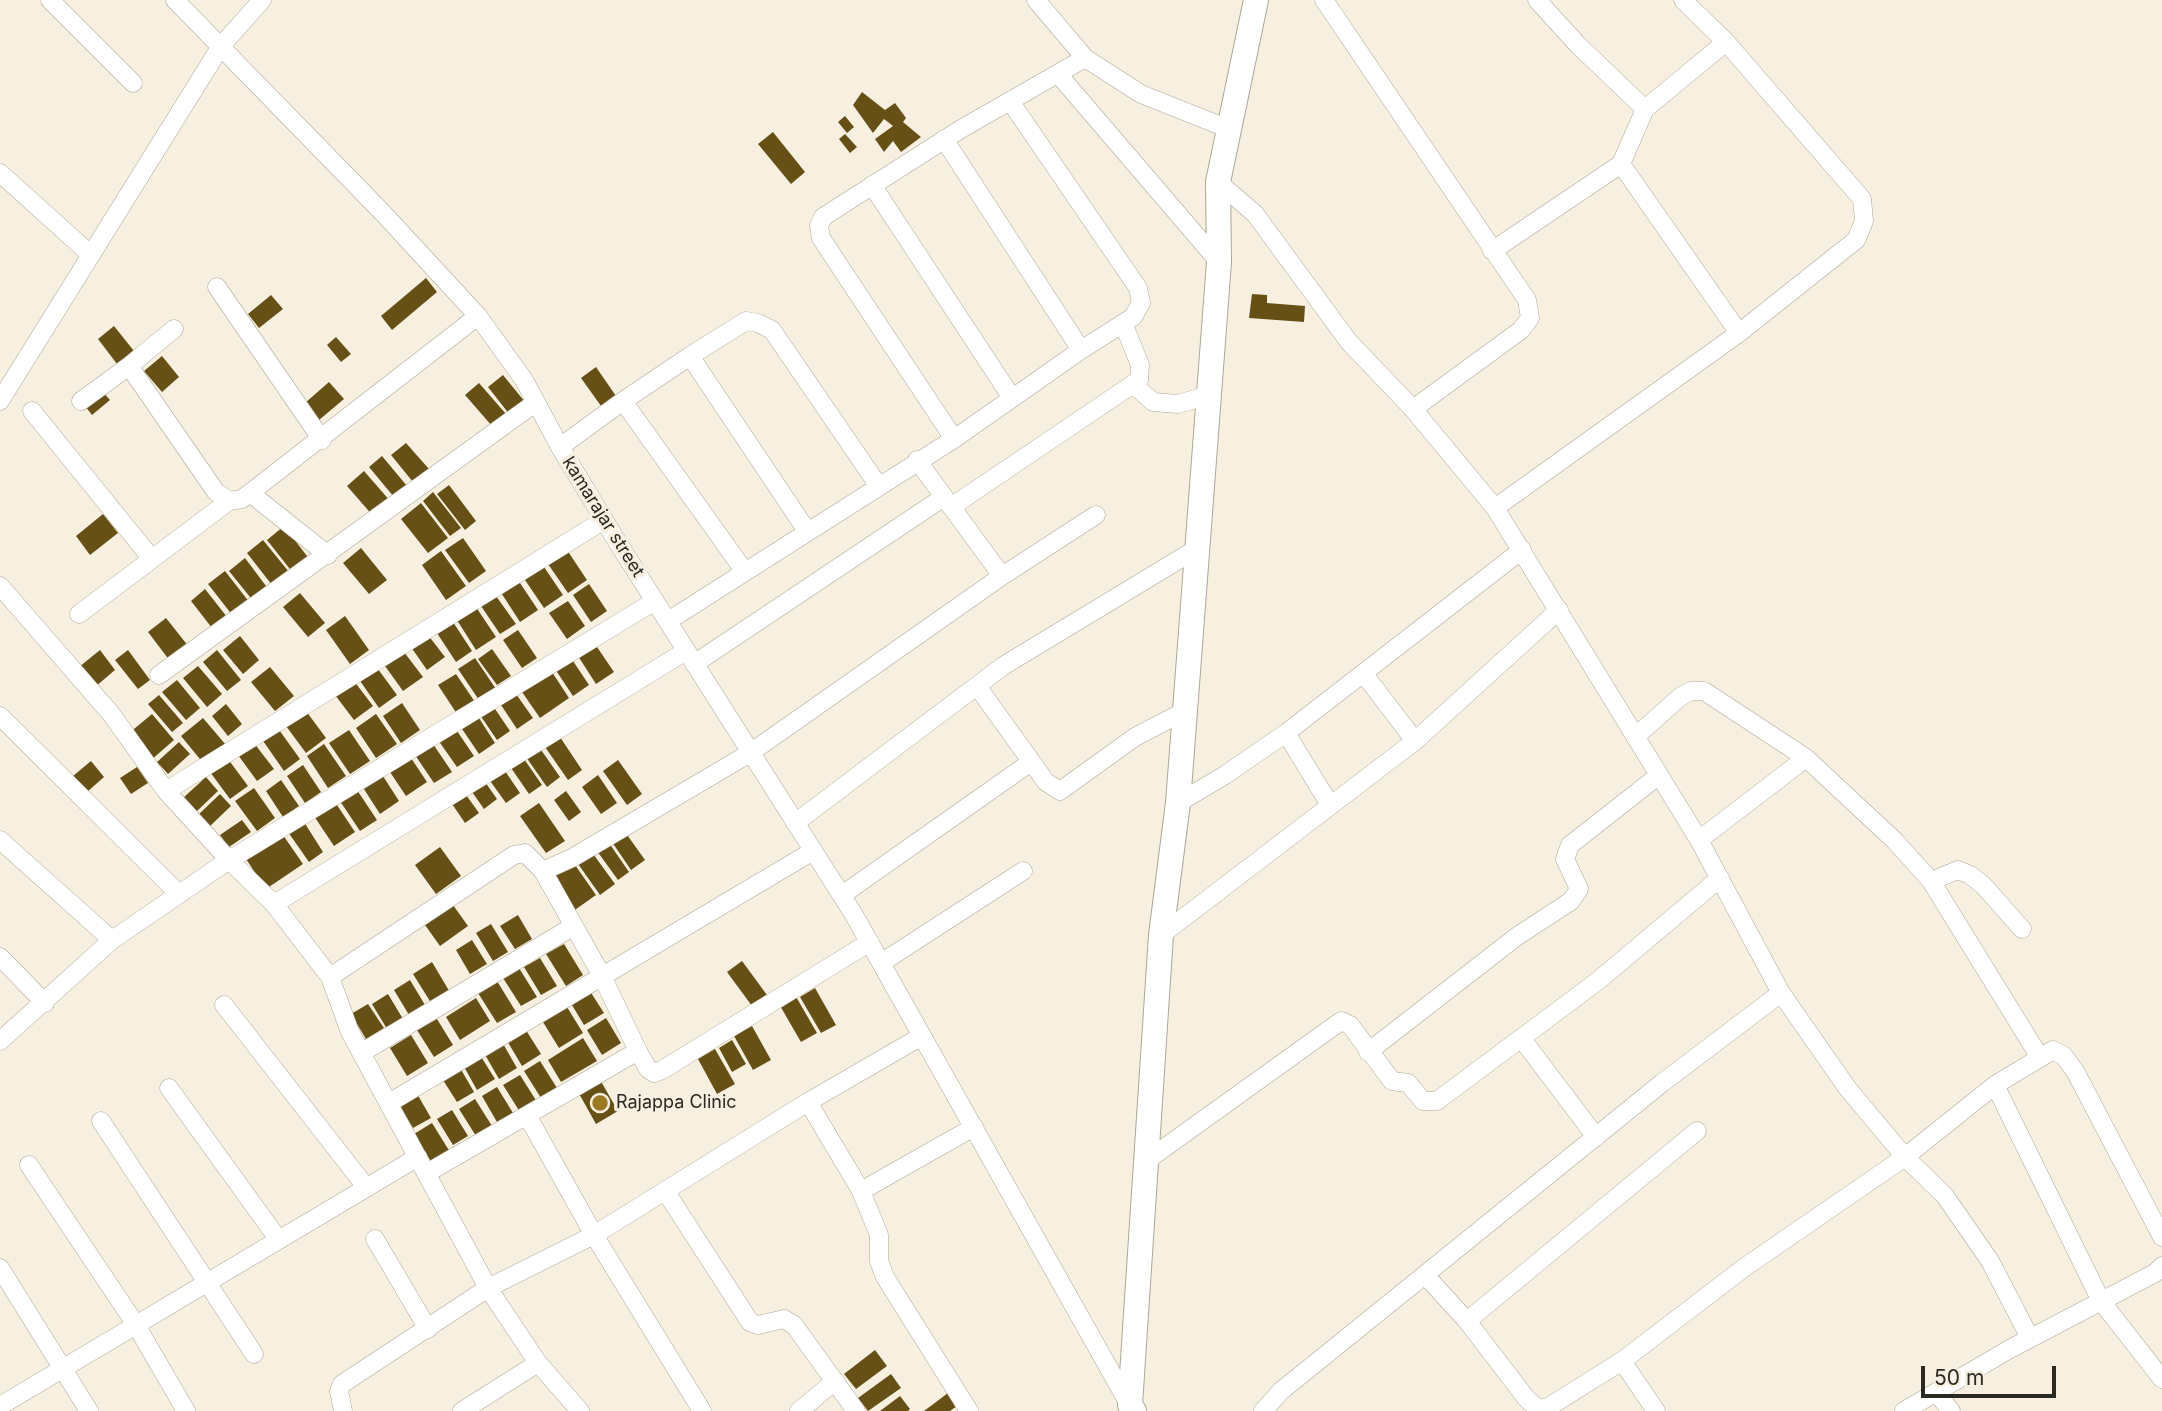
<!DOCTYPE html>
<style>
body{margin:0}
#map{position:relative;width:2162px;height:1411px;overflow:hidden;background:#f7f0e1;font-family:Inter,sans-serif}
canvas{display:block}
.scale{position:absolute;left:1921px;top:1366px;width:135px;height:32px;box-sizing:border-box;border:4px solid #2b2923;border-top:0;padding-left:9px;font-size:21px;line-height:24px;white-space:nowrap;color:#2b2923;-webkit-text-stroke:5px #f7f0e1;paint-order:stroke}
</style>
<div id="map">
<canvas width="2162" height="1411"></canvas>
<div class="scale">50 m</div>
</div>
<script>
const context = document.querySelector('canvas').getContext('2d');
context.lineJoin = 'round';
function fill(path, color) { context.fillStyle = color; context.fill(path, 'evenodd'); }
const shape = rows => new Path2D(rows.map(r => 'M' + r).join(''));
function strokePath(path, color, width, dash) { context.strokeStyle = color; context.lineWidth = width; context.lineCap = dash ? 'butt' : 'round'; context.setLineDash(dash || []); context.stroke(path); }
function write(font, color, halo, rows, align = 'center') {
  context.font = font + ' Inter,sans-serif'; context.lineWidth = 7; context.setLineDash([]); context.textBaseline = 'middle'; context.strokeStyle = halo; context.fillStyle = color; for (const [text, x, y, turn = 0] of rows) {
    context.save(); context.translate(x, y); context.rotate((+turn || 0) * Math.PI / 180); context.textAlign = isNaN(turn) ? turn : align; if (halo) context.strokeText(text, 0, 0); context.fillText(text, 0, 0); context.restore();
  }
}
const building = shape([
 [862,92,885,110,895,103,906,118,903,122,921,137,901,152,893,141,884,152,875,139,893,126,884,119,873,133,853,105],
 [845,116,854,127,847,133,838,122],
 [773,132,805,172,791,184,758,144],
 [845,134,857,147,850,153,839,139],
 [426,278,437,292,392,330,381,316],
 [1252,294,1267,295,1267,303,1305,306,1304,322,1249,318],
 [271,295,283,309,259,328,248,314],
 [114,326,134,351,117,364,98,339],
 [336,337,351,354,341,362,327,345],
 [162,356,179,377,162,392,144,371],
 [596,367,616,396,601,406,581,378],
 [503,375,525,402,510,415,488,387],
 [329,382,344,399,319,420,305,403],
 [479,383,506,414,492,426,465,395],
 [102,391,110,400,92,415,85,406],
 [406,443,429,469,413,482,391,455],
 [382,456,407,486,394,497,369,467],
 [364,471,391,502,374,517,347,486],
 [449,485,476,521,465,530,437,494],
 [433,492,461,528,450,536,423,501],
 [421,503,448,538,428,553,401,519],
 [103,514,118,533,90,555,76,536],
 [284,526,310,560,293,573,267,540],
 [463,538,486,571,469,583,445,550],
 [263,540,289,572,272,585,247,553],
 [361,548,387,580,369,594,343,563],
 [567,550,587,580,568,593,548,564],
 [441,551,466,586,446,600,422,565],
 [245,558,269,590,254,602,229,571],
 [544,567,563,595,544,608,525,580],
 [225,571,250,603,233,616,208,584],
 [518,580,538,610,520,622,500,591],
 [589,584,607,611,591,622,573,595],
 [205,589,227,617,212,628,191,601],
 [300,593,325,623,308,637,283,607],
 [496,596,516,624,500,634,481,606],
 [568,601,585,626,567,639,549,613],
 [474,604,496,637,476,650,455,617],
 [345,616,369,650,350,664,326,630],
 [166,618,189,647,170,661,148,632],
 [451,619,472,651,456,662,435,630],
 [518,630,537,658,522,668,503,640],
 [428,635,445,657,427,670,411,647],
 [240,636,259,660,243,674,223,650],
 [595,644,614,672,596,684,578,656],
 [492,649,511,676,497,685,478,659],
 [100,650,115,670,95,687,79,667],
 [128,650,150,680,138,689,115,660],
 [217,650,241,680,227,691,203,662],
 [404,652,423,677,403,691,385,666],
 [475,658,496,689,479,700,458,669],
 [571,658,589,685,573,696,555,669],
 [375,665,397,695,379,708,358,678],
 [198,666,222,694,207,707,183,678],
 [270,667,294,696,275,711,251,682],
 [550,669,569,698,540,718,520,689],
 [456,674,475,702,457,714,438,685],
 [177,680,200,708,186,720,162,692],
 [354,681,373,706,354,720,335,695],
 [516,694,533,718,517,729,501,705],
 [159,695,183,723,172,732,148,704],
 [402,703,420,730,401,743,383,716],
 [226,704,242,724,228,736,212,716],
 [493,706,510,731,497,740,480,715],
 [306,711,326,738,306,753,286,726],
 [152,714,174,740,150,761,128,734],
 [376,714,397,744,376,758,356,728],
 [477,715,495,743,479,754,460,726],
 [203,718,226,745,204,764,181,736],
 [277,727,300,759,284,771,261,738],
 [455,728,474,756,457,767,438,740],
 [349,730,370,761,350,774,329,743],
 [558,734,582,770,568,780,543,744],
 [179,742,190,754,168,774,157,762],
 [254,743,274,769,257,781,238,755],
 [324,744,346,776,328,788,307,756],
 [433,744,452,772,434,783,415,755],
 [539,747,560,777,547,787,526,757],
 [409,755,427,782,406,796,388,769],
 [522,756,542,785,529,794,509,765],
 [228,759,248,786,230,799,210,772],
 [618,760,642,794,627,805,603,771],
 [91,761,104,777,87,792,73,776],
 [303,765,321,792,305,803,287,776],
 [137,767,148,783,131,794,120,778],
 [503,768,520,793,506,803,488,778],
 [381,773,399,801,380,814,362,786],
 [598,775,617,803,601,814,582,787],
 [206,777,218,791,196,812,183,798],
 [483,779,497,799,484,809,470,789],
 [281,780,299,806,283,817,266,791],
 [355,787,377,820,360,831,338,798],
 [254,788,275,818,257,831,235,801],
 [566,791,581,812,569,821,554,800],
 [464,792,479,813,465,823,450,801],
 [220,794,231,806,209,827,198,815],
 [335,802,355,832,334,846,314,816],
 [539,803,565,841,546,853,520,816],
 [242,820,251,832,229,847,220,835],
 [304,822,323,852,309,862,288,832],
 [625,832,645,860,631,870,612,842],
 [283,835,303,864,266,889,246,859],
 [609,843,629,872,618,880,597,851],
 [440,847,461,876,436,894,415,865],
 [591,851,615,884,600,895,576,861],
 [573,862,596,895,572,912,549,879],
 [453,905,468,926,440,946,425,925],
 [518,915,532,939,515,949,500,926],
 [491,924,508,952,493,961,476,933],
 [472,940,487,964,470,974,456,950],
 [564,944,583,975,566,986,546,954],
 [540,958,557,986,541,995,524,967],
 [742,961,767,995,752,1006,727,972],
 [432,962,451,994,433,1006,413,974],
 [519,968,537,997,521,1006,503,978],
 [410,980,425,1005,409,1015,394,990],
 [497,981,516,1012,497,1023,478,993],
 [588,988,604,1013,584,1025,569,1000],
 [815,988,836,1025,821,1033,800,997],
 [388,994,403,1019,387,1029,372,1004],
 [795,995,817,1033,801,1042,779,1004],
 [476,998,490,1021,460,1040,446,1017],
 [368,1004,384,1028,366,1039,351,1014],
 [567,1007,583,1033,559,1048,543,1022],
 [606,1018,621,1043,602,1055,587,1030],
 [437,1019,453,1045,434,1057,417,1030],
 [752,1026,771,1060,753,1070,734,1036],
 [524,1027,541,1054,522,1066,506,1039],
 [411,1035,428,1063,407,1076,390,1048],
 [583,1038,597,1061,561,1082,548,1060],
 [732,1040,746,1064,732,1072,719,1048],
 [502,1042,517,1068,499,1079,484,1053],
 [715,1049,735,1084,717,1094,698,1059],
 [480,1055,495,1079,477,1090,463,1065],
 [540,1061,557,1088,541,1098,524,1071],
 [459,1066,474,1092,457,1102,441,1077],
 [520,1075,537,1102,520,1112,503,1085],
 [599,1078,618,1111,596,1124,577,1090],
 [497,1087,513,1113,497,1122,482,1096],
 [416,1092,431,1118,413,1128,398,1103],
 [475,1099,492,1126,476,1136,459,1109],
 [452,1110,468,1136,453,1145,437,1119],
 [432,1123,450,1152,432,1163,414,1134],
 [875,1350,887,1366,856,1389,844,1374],
 [891,1374,901,1388,868,1411,858,1398],
 [948,1393,957,1406,950,1411,924,1411],
 [900,1396,910,1409,908,1411,880,1411]
]);
const street = shape([
 [50,0,133,83],
 [175,0,381,211,478,316,524,380,560,447,618,543,854,915,922,1036],
 [1036,0,1085,58],
 [1324,0,1527,300,1530,318,1521,330,1413,409],
 [1537,0,1578,45,1645,109,1726,42],
 [1683,0,1726,42,1862,199,1864,221,1856,240,1739,333,1495,508,1699,840,1781,993,1848,1089,1905,1157,1945,1196,1990,1261,2030,1338],
 [1058,74,1219,262],
 [1010,101,1138,288,1141,303,1133,317,1081,350],
 [944,139,1081,350,954,439],
 [1621,164,1739,333],
 [0,173,91,255],
 [1218,182,1255,214,1349,342,1413,409,1495,508],
 [872,185,1012,398],
 [1492,251,1621,164,1645,109],
 [217,287,322,440],
 [129,366,174,329],
 [1134,385,1153,402,1178,404,1209,395],
 [0,401,221,46,262,0],
 [81,401,129,366,216,492,229,501,242,499,478,316],
 [623,401,690,356],
 [32,411,152,559],
 [560,447,623,401,745,572],
 [250,493,328,555],
 [951,507,1139,380,1140,365,1123,323],
 [604,520,166,791,229,860,655,601],
 [807,531,690,356,746,321,758,323,772,330,878,485],
 [1002,576,1096,515],
 [0,586,112,715,166,791],
 [79,614,229,501],
 [668,621,954,439,821,238,819,226,823,217,961,129,1085,58,1141,94,1229,129],
 [694,664,944,497],
 [1364,674,1415,741],
 [159,675,535,403],
 [977,686,1046,782,1060,791,1135,737,1185,711],
 [0,716,179,894],
 [1286,733,1330,805],
 [1635,737,1680,697,1691,691,1704,691,1806,758,1894,840,1931,881,2039,1056],
 [1178,803,1225,775,1286,733,1522,550],
 [795,823,1003,666,1198,548],
 [0,840,112,940],
 [1699,840,1806,758],
 [543,871,602,976,638,1051],
 [1931,881,1958,870,1970,875,1983,885,2022,929],
 [842,895,1031,762],
 [274,904,686,651],
 [1161,935,1415,741,1559,610],
 [0,957,45,1003],
 [881,963,1023,871],
 [330,977,514,855,525,853,543,871,572,858,750,753,1002,576,917,460],
 [224,1005,366,1187],
 [1522,1039,1596,1137],
 [0,1041,112,940,229,860,274,904,330,977,350,1032,488,1288,594,1235,808,1102,922,1036,1129,1404],
 [1368,1052,1516,937,1571,901,1579,889,1565,859,1570,845,1658,776],
 [361,1053,574,926],
 [1995,1085,2101,1301,2162,1379],
 [169,1088,278,1239],
 [808,1102,861,1191,879,1235,879,1261,885,1277,969,1411],
 [389,1103,813,851],
 [528,1117,594,1235,702,1411],
 [101,1121,254,1354],
 [1146,1161,1341,1021,1350,1025,1392,1081,1408,1083,1423,1101,1437,1101,1599,980,1720,878],
 [29,1165,136,1325,186,1411],
 [427,1173,638,1051,648,1069,654,1073,662,1070,870,942],
 [861,1191,974,1127],
 [666,1192,750,1322,758,1325,784,1319,794,1325,856,1411],
 [375,1239,428,1329],
 [0,1268,89,1411],
 [1425,1275,1467,1321,1526,1398,1536,1407,1547,1408,1622,1361],
 [1467,1321,1697,1131],
 [1936,1392,1951,1411],
 [0,1406,418,1157],
 [343,1411,339,1391,342,1384,488,1288,538,1363],
 [462,1411,538,1363,580,1411],
 [799,1411,835,1381],
 [1263,1411,1281,1391,1662,1083,1781,993],
 [1656,1411,1622,1361,1745,1267,1905,1157,1995,1085,2053,1050,2064,1056,2075,1071,2162,1237],
 [1904,1411,2008,1350,2155,1273,2162,1266]
]);
const secondary = shape([
 [1134,1411,1130,1405,1161,935,1178,803,1219,262,1218,182,1256,0]
]);
const markers = [
 [600,1103,9,"#9c7a24"]
];
const streetNames = [
 ["kamarajar street",603,517,58]
];
const poiNames = [
 ["Rajappa Clinic",616,1103]
];
fill(building, '#675016');
strokePath(street, '#aca697', 19);
strokePath(secondary, '#aca697', 26);
strokePath(street, '#fff', 18);
strokePath(secondary, '#fff', 24);
for (const [x, y, r, color] of markers) { const dot = new Path2D(); dot.arc(x, y, r, 0, 2 * Math.PI); context.fillStyle = color; context.fill(dot); strokePath(dot, '#f7f0e1', 2.5); }
write('18px', '#2b2923', '#f7f0e1', streetNames);
write('18px', '#2b2923', '#f7f0e1', poiNames, 'left');
</script>
